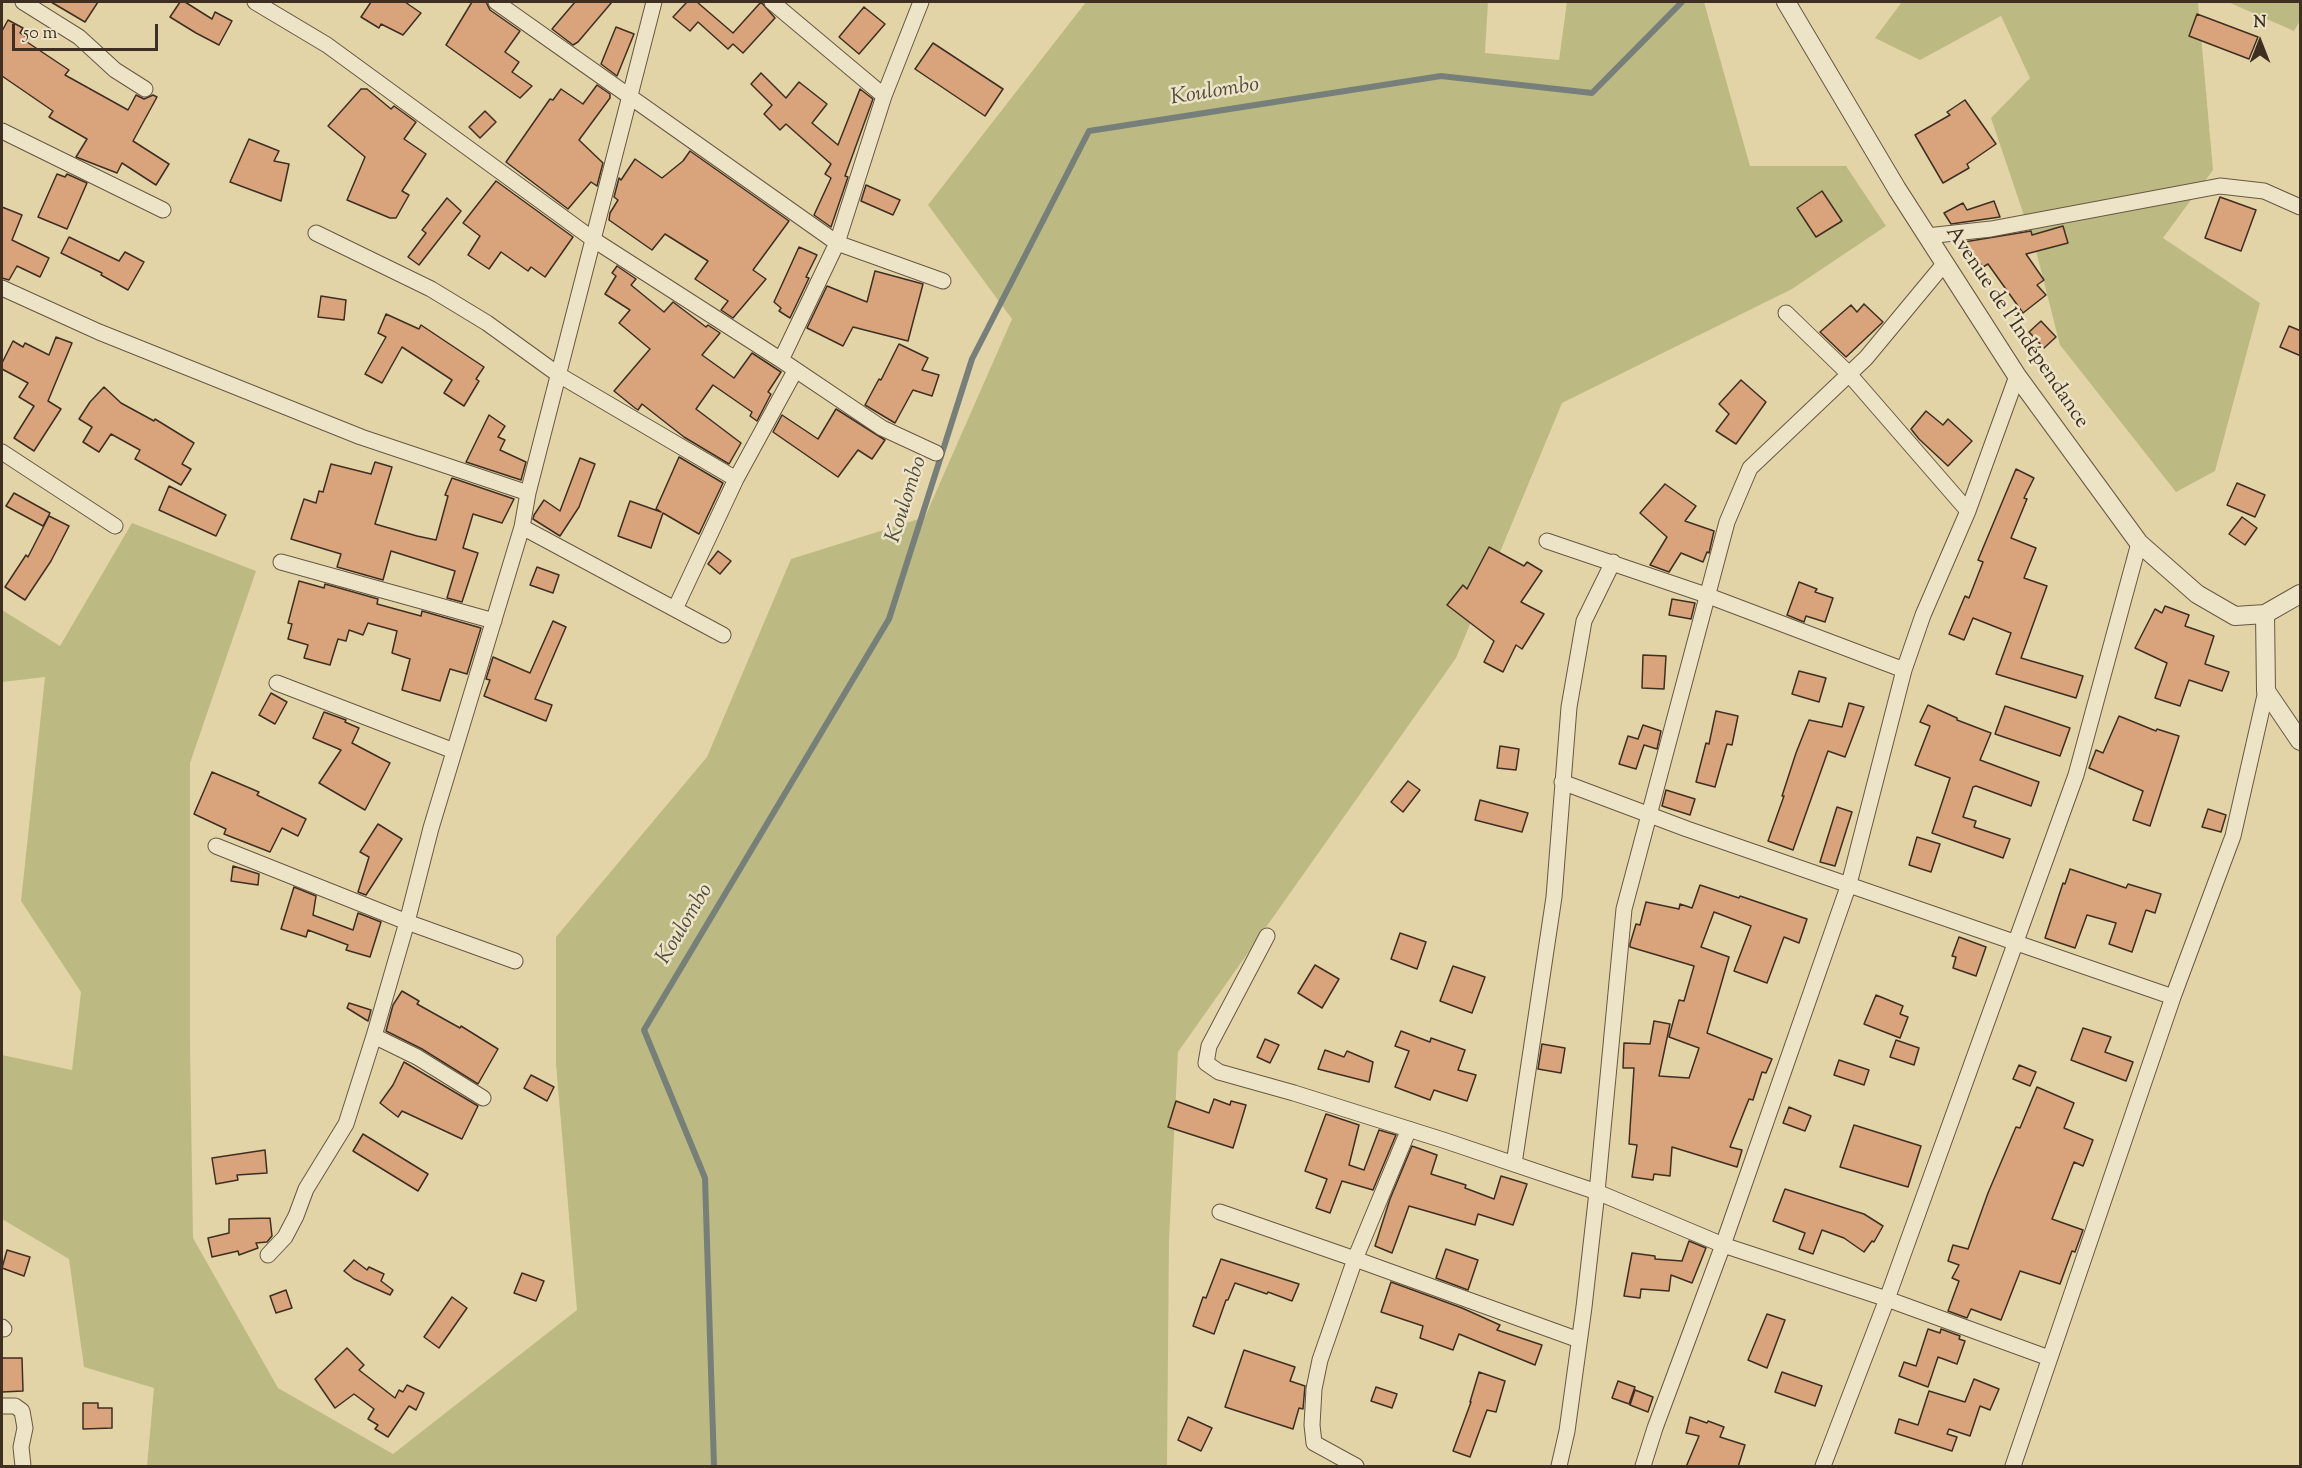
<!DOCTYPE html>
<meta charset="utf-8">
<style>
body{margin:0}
#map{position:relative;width:2302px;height:1468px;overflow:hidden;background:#e3d4a7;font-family:"Sorts Mill Goudy",serif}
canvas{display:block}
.frame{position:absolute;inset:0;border:3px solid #3e2f22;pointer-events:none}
.north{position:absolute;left:2230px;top:12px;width:60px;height:60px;-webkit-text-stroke:4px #ede3c6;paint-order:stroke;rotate:0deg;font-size:16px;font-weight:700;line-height:24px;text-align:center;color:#3e2f22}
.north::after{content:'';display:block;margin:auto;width:21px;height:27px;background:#3e2f22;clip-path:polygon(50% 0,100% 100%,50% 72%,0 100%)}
.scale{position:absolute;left:12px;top:24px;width:146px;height:27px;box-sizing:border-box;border:3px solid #3e2f22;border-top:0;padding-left:8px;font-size:18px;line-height:21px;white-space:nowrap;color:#3e2f22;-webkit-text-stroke:4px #ede3c6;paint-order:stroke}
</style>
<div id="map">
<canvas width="2302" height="1468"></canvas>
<div class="frame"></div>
<div class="north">N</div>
<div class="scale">50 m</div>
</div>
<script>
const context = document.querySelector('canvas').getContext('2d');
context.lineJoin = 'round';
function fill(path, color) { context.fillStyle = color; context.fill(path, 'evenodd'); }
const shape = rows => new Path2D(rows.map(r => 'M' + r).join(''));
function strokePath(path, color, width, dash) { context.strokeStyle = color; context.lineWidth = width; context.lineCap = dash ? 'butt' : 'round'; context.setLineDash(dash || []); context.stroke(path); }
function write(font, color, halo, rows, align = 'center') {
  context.font = font + ' "Sorts Mill Goudy",serif'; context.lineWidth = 5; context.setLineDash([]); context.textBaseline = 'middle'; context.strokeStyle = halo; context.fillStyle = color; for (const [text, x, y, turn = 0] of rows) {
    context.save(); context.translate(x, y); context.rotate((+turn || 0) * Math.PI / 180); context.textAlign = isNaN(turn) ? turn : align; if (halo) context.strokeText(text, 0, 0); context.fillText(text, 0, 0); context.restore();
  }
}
const green = shape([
 [1086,2,1488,2,1485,53,1559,60,1567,2,1704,2,1750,166,1846,166,1886,226,1792,289,1562,403,1456,658,1178,1052,1169,1241,1167,1466,147,1466,154,1388,84,1367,69,1259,2,1219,2,1055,72,1070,81,992,21,901,45,677,2,682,2,610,60,646,132,523,256,571,190,763,190,1043,193,1238,278,1388,393,1454,577,1310,556,1064,556,937,707,757,791,559,925,517,1012,319,928,205],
 [1902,2,2198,2,2213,170,2163,238,2260,303,2215,471,2176,492,2060,345,2036,251,1991,118,2030,78,2001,16,1920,60,1875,38],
 [2228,2,2300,2,2300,21,2294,31]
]);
const stream = shape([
 [714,1466,705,1178,644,1030,889,619,972,359,1089,131,1441,76,1592,93,1682,2]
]);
const building = shape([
 [51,2,98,2,85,22,51,2],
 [180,2,185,2,212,19,215,12,232,21,219,45,196,33,170,17,180,2],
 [371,2,405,2,421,13,403,35,381,24,379,28,361,17,371,2],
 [472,2,486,2,490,10,520,31,505,52,519,62,512,72,532,86,520,98,446,45,472,2],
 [575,2,612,2,578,42,573,45,552,29,575,2],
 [687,2,697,2,733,33,761,2,775,18,743,53,733,44,728,49,698,22,690,31,673,17,687,2],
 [864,7,885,24,859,54,839,37,864,7],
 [2197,14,2258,37,2249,59,2189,36,2197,14],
 [8,20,23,28,20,33,29,39,27,42,69,70,65,75,128,110,136,95,144,99,153,95,157,97,133,141,169,164,156,185,122,163,117,173,76,157,87,139,49,117,53,111,2,76,2,31,8,20],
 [616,27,634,34,617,76,601,64,616,27],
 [933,43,1003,89,985,116,915,69,933,43],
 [761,73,786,98,799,82,827,104,812,123,838,145,860,89,873,99,845,176,848,177,831,227,814,215,831,178,825,174,831,164,786,124,780,130,764,114,772,105,751,84,761,73],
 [597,85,610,94,610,98,579,140,603,163,597,186,591,182,568,209,506,162,550,99,553,100,561,89,583,104,597,85],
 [361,89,367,89,391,109,394,106,416,122,404,139,426,154,402,191,409,195,396,218,390,218,347,200,365,157,328,126,361,89],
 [1965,100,1996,144,1967,164,1969,168,1943,183,1915,135,1950,115,1947,112,1965,100],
 [485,111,496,122,480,138,469,127,485,111],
 [249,139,279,151,274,161,289,164,281,201,230,182,249,139],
 [690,151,789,221,753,270,766,279,733,318,721,310,728,301,695,279,708,261,665,234,652,250,609,220,610,213,618,200,614,197,619,178,621,180,635,159,662,178,683,161,690,151],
 [57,174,65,177,67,174,87,183,67,229,38,217,57,174],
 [496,181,573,237,545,277,531,267,528,271,501,252,489,269,468,255,480,236,463,223,496,181],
 [866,185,900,200,893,215,861,201,866,185],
 [1822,191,1842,221,1816,237,1797,208,1822,191],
 [2220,197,2256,210,2241,251,2205,238,2220,197],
 [447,198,461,211,419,265,408,257,426,233,422,230,447,198],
 [1994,201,2000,217,1951,224,1944,213,1963,203,1967,210,1994,201],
 [2,207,22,215,12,240,49,258,40,277,17,266,9,280,2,278,2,207],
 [2063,226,2068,243,2026,254,2044,280,2037,285,2046,295,2023,313,1988,264,1983,267,1964,242,2031,231,2032,235,2063,226],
 [69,237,119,261,125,252,144,262,128,290,101,275,102,273,61,253,69,237],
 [799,247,817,255,806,277,809,278,790,318,779,311,781,308,774,302,799,247],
 [617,266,636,279,631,285,664,312,673,302,706,327,708,325,720,333,702,355,734,378,752,353,781,372,768,392,771,394,757,421,750,416,752,412,713,385,696,409,741,443,729,464,684,437,642,404,638,410,635,408,614,391,650,349,619,323,630,310,605,294,616,276,612,273,617,266],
 [875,271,923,284,908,341,853,327,843,346,807,328,827,286,867,302,875,271],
 [321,296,346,300,344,320,318,317,321,296],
 [1864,304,1883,322,1846,357,1820,332,1851,305,1857,312,1864,304],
 [386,314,419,329,421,325,484,367,476,379,479,381,464,406,444,393,452,380,402,347,382,383,365,374,386,337,378,333,386,314],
 [2041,321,2056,337,2044,348,2029,332,2041,321],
 [2289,326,2301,331,2301,356,2280,347,2289,326],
 [56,337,72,343,48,401,61,409,34,451,14,438,34,406,19,397,28,383,2,369,2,363,13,341,23,347,25,343,49,355,56,337],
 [899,344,928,358,922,370,939,375,932,396,913,390,895,423,865,405,879,379,881,380,899,344],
 [1741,380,1766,402,1736,444,1716,431,1729,414,1719,404,1741,380],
 [104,387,121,403,154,421,155,419,194,443,182,464,191,469,181,485,135,459,140,450,111,434,99,452,83,442,92,427,79,419,90,402,104,387],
 [836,409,885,440,872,459,858,450,838,477,773,432,782,415,818,439,836,409],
 [1926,411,1943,425,1948,419,1972,441,1948,466,1919,439,1911,429,1926,411],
 [489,415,505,426,498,437,505,440,500,450,526,462,521,480,466,462,489,415],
 [679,457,723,483,699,534,663,513,651,548,618,536,630,501,661,512,656,509,679,457],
 [580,458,595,464,579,507,560,536,533,519,534,515,544,500,560,511,580,458],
 [375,462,392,467,375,524,417,536,436,540,448,496,445,495,452,478,514,499,502,523,473,514,463,548,478,553,462,602,447,598,455,571,391,551,383,580,337,567,341,554,291,539,304,499,316,503,319,491,323,492,331,464,371,474,375,462],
 [2016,469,2034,478,2024,498,2027,499,2011,538,2036,548,2024,578,2047,586,2021,658,2083,676,2076,698,1996,674,2011,633,1973,618,1964,640,1949,634,1965,596,1969,598,1983,562,1978,560,2016,469],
 [2237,483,2265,495,2255,517,2227,505,2237,483],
 [1665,484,1696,506,1685,521,1714,531,1709,553,1707,552,1703,562,1681,553,1669,572,1650,565,1667,537,1640,513,1665,484],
 [169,486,226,515,216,536,159,510,169,486],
 [14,493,50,513,43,526,6,506,14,493],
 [49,516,69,526,51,561,25,600,5,587,26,555,28,557,49,516],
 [2242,517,2257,528,2245,545,2229,534,2242,517],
 [1489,547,1524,566,1527,562,1542,571,1521,602,1544,614,1522,649,1516,645,1503,672,1484,662,1494,641,1447,605,1463,585,1467,589,1489,547],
 [718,551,731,561,720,574,708,564,718,551],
 [537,567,559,575,553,593,530,585,537,567],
 [299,581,324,588,325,584,378,599,377,604,421,616,422,611,481,628,467,674,450,669,440,701,402,690,410,659,392,653,397,631,368,623,363,635,349,630,346,641,338,639,330,665,304,658,308,645,288,639,292,624,288,623,299,581],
 [1799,582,1817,589,1815,592,1833,598,1825,622,1806,616,1804,622,1787,615,1799,582],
 [1672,599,1695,603,1691,619,1669,615,1672,599],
 [2165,606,2189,615,2185,626,2214,636,2205,664,2229,672,2222,691,2189,680,2180,706,2155,698,2167,663,2135,648,2155,609,2162,613,2165,606],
 [553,621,566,627,535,699,552,705,546,721,484,696,490,680,486,679,493,657,530,673,553,621],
 [1643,655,1666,656,1664,689,1642,688,1643,655],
 [1799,671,1826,678,1819,702,1792,694,1799,671],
 [271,693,287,702,275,724,259,715,271,693],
 [1849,703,1864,707,1845,757,1828,751,1793,850,1768,841,1784,796,1782,796,1796,753,1809,720,1842,727,1849,703],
 [1928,705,1957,718,1957,720,1991,733,1980,760,2039,782,2031,806,1976,786,1973,787,1963,817,1976,821,1974,827,2010,839,2003,858,1932,833,1950,778,1915,765,1930,726,1920,722,1928,705],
 [2005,706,2070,728,2060,756,1995,734,2005,706],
 [1716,711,1738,716,1732,745,1727,744,1715,787,1696,782,1706,743,1709,744,1716,711],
 [324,712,346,720,345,722,359,728,352,743,390,763,365,810,319,783,341,750,313,738,324,712],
 [2119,716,2156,731,2157,729,2179,736,2150,826,2133,820,2143,791,2089,768,2096,750,2103,753,2119,716],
 [1643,725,1661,731,1657,749,1644,745,1636,769,1619,764,1628,736,1638,739,1643,725],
 [1500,746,1519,749,1516,770,1497,768,1500,746],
 [212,772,259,792,257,795,306,819,298,836,282,828,270,852,224,834,226,829,194,814,212,772],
 [1408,781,1420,790,1403,812,1391,802,1408,781],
 [1666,790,1695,799,1690,815,1662,806,1666,790],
 [1480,800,1528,813,1522,832,1475,820,1480,800],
 [1837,807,1852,812,1835,866,1820,862,1837,807],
 [2208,809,2226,815,2221,832,2202,827,2208,809],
 [378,824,402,839,366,895,358,892,369,857,360,852,378,824],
 [1917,837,1940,844,1931,872,1909,865,1917,837],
 [233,866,259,874,258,885,231,881,233,866],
 [2070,869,2126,888,2128,884,2161,894,2155,913,2146,910,2132,952,2109,944,2116,923,2087,915,2075,948,2045,938,2063,883,2065,884,2070,869],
 [1700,885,1739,898,1740,896,1807,919,1799,943,1784,937,1767,983,1734,971,1751,926,1714,912,1701,947,1729,957,1707,1033,1772,1059,1766,1073,1762,1072,1753,1100,1749,1099,1730,1147,1742,1150,1737,1167,1672,1147,1670,1176,1654,1174,1653,1180,1632,1177,1637,1145,1629,1144,1634,1068,1623,1068,1624,1043,1650,1044,1654,1021,1670,1024,1659,1076,1689,1078,1699,1048,1669,1037,1679,1000,1684,1001,1694,966,1630,947,1630,944,1636,924,1640,925,1646,902,1679,909,1680,904,1692,908,1700,885],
 [294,887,316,896,313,915,353,930,358,913,381,922,370,957,346,950,348,945,308,930,306,937,281,929,294,887],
 [1400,933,1426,942,1417,969,1391,959,1400,933],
 [1959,937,1986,947,1976,976,1953,968,1956,957,1952,956,1959,937],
 [1315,965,1339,979,1322,1008,1298,993,1315,965],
 [1453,966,1485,977,1472,1013,1440,1001,1453,966],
 [402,991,419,1001,417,1004,460,1028,461,1026,498,1049,478,1084,422,1049,386,1031,393,1005,402,991],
 [1876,995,1903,1006,1900,1014,1908,1017,1900,1038,1864,1024,1876,995],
 [349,1003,371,1010,368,1021,347,1008,349,1003],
 [2083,1028,2111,1037,2105,1052,2133,1062,2126,1081,2071,1060,2083,1028],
 [1401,1031,1430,1042,1431,1038,1465,1050,1458,1070,1476,1075,1467,1101,1434,1090,1430,1100,1395,1087,1409,1051,1395,1046,1401,1031],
 [1265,1039,1279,1045,1270,1063,1257,1057,1265,1039],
 [1896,1040,1919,1048,1914,1065,1890,1057,1896,1040],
 [1542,1044,1565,1048,1561,1073,1538,1069,1542,1044],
 [1325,1050,1344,1057,1347,1051,1373,1062,1369,1082,1318,1069,1325,1050],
 [1839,1060,1869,1070,1864,1085,1834,1075,1839,1060],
 [404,1062,478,1106,462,1139,402,1111,398,1117,380,1103,393,1085,404,1062],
 [2019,1065,2036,1072,2030,1086,2013,1079,2019,1065],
 [531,1075,554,1087,547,1101,524,1088,531,1075],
 [2037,1087,2074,1103,2064,1128,2093,1140,2083,1166,2074,1162,2052,1219,2083,1230,2075,1252,2072,1251,2060,1284,2020,1271,2001,1320,1971,1309,1967,1318,1948,1311,1959,1281,1952,1278,1959,1265,1948,1261,1953,1245,1968,1249,1988,1193,2016,1127,2020,1128,2037,1087],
 [1214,1099,1230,1105,1231,1101,1246,1105,1233,1148,1168,1127,1176,1101,1209,1113,1214,1099],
 [1789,1107,1811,1116,1805,1131,1783,1123,1789,1107],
 [1326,1114,1359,1125,1349,1165,1364,1170,1379,1130,1396,1135,1373,1190,1342,1181,1330,1213,1316,1208,1327,1179,1305,1171,1326,1114],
 [1854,1125,1921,1146,1908,1187,1840,1167,1854,1125],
 [363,1134,428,1174,418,1191,353,1151,363,1134],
 [1412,1146,1437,1155,1431,1174,1466,1185,1465,1188,1494,1199,1501,1176,1527,1184,1513,1225,1478,1214,1475,1225,1409,1206,1392,1253,1375,1246,1390,1199,1412,1146],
 [265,1150,267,1173,237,1175,238,1180,216,1184,212,1158,265,1150],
 [1785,1189,1864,1214,1883,1226,1874,1242,1872,1241,1864,1252,1844,1238,1822,1230,1813,1254,1799,1249,1805,1233,1773,1221,1785,1189],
 [270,1218,272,1236,267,1242,256,1243,258,1248,239,1255,238,1251,212,1257,208,1238,229,1233,229,1219,270,1218],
 [1689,1241,1706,1248,1692,1283,1671,1275,1669,1291,1641,1289,1640,1298,1624,1296,1632,1253,1655,1256,1655,1259,1682,1261,1689,1241],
 [1446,1249,1478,1260,1468,1290,1436,1278,1446,1249],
 [7,1250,30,1257,24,1276,2,1268,7,1250],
 [1221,1259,1299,1284,1292,1301,1268,1292,1267,1294,1235,1283,1228,1300,1226,1300,1214,1334,1193,1326,1203,1297,1206,1298,1221,1259],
 [354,1260,367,1270,369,1267,384,1274,381,1281,393,1290,390,1295,354,1279,344,1271,354,1260],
 [522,1273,544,1281,536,1301,514,1293,522,1273],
 [1391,1282,1462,1308,1500,1325,1497,1330,1542,1345,1535,1365,1459,1334,1453,1350,1420,1338,1423,1326,1381,1312,1391,1282],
 [286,1290,292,1308,276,1313,270,1296,286,1290],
 [452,1297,467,1308,439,1348,424,1337,452,1297],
 [1767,1314,1785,1320,1767,1368,1748,1360,1767,1314],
 [1928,1329,1940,1333,1941,1329,1960,1336,1959,1339,1965,1341,1957,1364,1938,1357,1928,1387,1899,1376,1904,1362,1916,1366,1928,1329],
 [347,1348,364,1365,359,1370,395,1398,399,1390,403,1392,407,1385,424,1393,416,1410,409,1406,388,1437,375,1429,378,1425,368,1419,374,1409,354,1394,335,1408,315,1379,347,1348],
 [1244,1350,1295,1367,1290,1381,1305,1386,1303,1409,1299,1408,1293,1429,1225,1407,1244,1350],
 [2,1358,22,1358,23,1391,2,1392,2,1358],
 [1479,1372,1505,1381,1496,1412,1487,1410,1470,1457,1453,1451,1471,1402,1470,1402,1479,1372],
 [1782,1372,1822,1386,1815,1406,1775,1392,1782,1372],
 [1974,1379,1999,1389,1990,1410,1980,1406,1970,1436,1949,1429,1947,1434,1957,1437,1952,1451,1895,1433,1899,1419,1918,1425,1929,1391,1965,1402,1974,1379],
 [1618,1381,1635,1387,1629,1404,1612,1398,1618,1381],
 [1376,1387,1397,1394,1392,1408,1371,1401,1376,1387],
 [1635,1390,1653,1397,1648,1412,1630,1405,1635,1390],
 [83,1403,98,1403,98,1408,112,1408,112,1428,83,1429,83,1403],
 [1188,1417,1212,1428,1201,1451,1178,1440,1188,1417],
 [1690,1417,1707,1423,1708,1421,1724,1427,1720,1437,1745,1445,1738,1467,1686,1467,1699,1436,1686,1433,1690,1417]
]);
const minor = shape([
 [23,2,79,37,115,70,145,89],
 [255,2,327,45,594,240,781,360,882,428,936,453],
 [496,2,837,243,943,281],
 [772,2,884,96],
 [2,131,163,210],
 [316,233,431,289,487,323,559,375,736,479],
 [1927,236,1991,229,2220,186,2264,191,2300,207],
 [2,288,99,332,361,437,528,493],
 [1786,313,1849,374,1968,511],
 [781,360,837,243,884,96,921,2],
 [2,452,115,526],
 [522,527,723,635],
 [1547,541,1706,595,1904,670],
 [281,562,494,621],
 [675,609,736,479,795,371],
 [277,683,454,751],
 [1562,782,1687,829,2173,997],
 [216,846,407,922,515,961],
 [1267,936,1209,1046,1206,1063,1219,1072,1294,1093,1443,1140,1597,1192,1723,1245,1887,1299,2049,1358],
 [374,1036,417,1057,483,1098],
 [1514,1164,1554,897,1569,707,1584,621,1613,562],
 [1220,1212,1355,1259,1579,1340],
 [268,1255,285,1237,296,1216,306,1189,346,1124,374,1036,407,922,431,828,522,527,528,493,654,2],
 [2,1327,4,1329],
 [2,1406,15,1406,22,1411,25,1428,21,1447,23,1466],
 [1356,1466,1314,1443,1312,1425,1314,1389,1320,1360,1355,1259,1409,1129],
 [1559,1466,1567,1431,1584,1307,1597,1192,1624,909,1727,522,1750,468,1866,358,1944,264],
 [1643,1466,1655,1428,1723,1245,1849,884,1904,670,1923,615,1968,511,2017,376],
 [1823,1466,1887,1299,2076,775,2139,543],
 [2013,1466,2173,997,2233,836,2266,691]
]);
const tertiary = shape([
 [1786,2,1897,189,2017,376,2139,543,2197,594,2235,616,2265,614,2300,594],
 [2265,614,2266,691,2300,741]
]);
const streetNames = [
 ["Avenue de l'Indépendance",2016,328,56]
];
const waterNames = [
 ["Koulombo",1215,93,-9],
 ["Koulombo",908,500,-72],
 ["Koulombo",686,925,-59]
];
fill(green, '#bcba82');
strokePath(stream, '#767f7a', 6);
fill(building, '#d9a37c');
strokePath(building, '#3e2f22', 1.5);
strokePath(minor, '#675843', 17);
strokePath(tertiary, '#675843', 20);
strokePath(minor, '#ede3c6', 15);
strokePath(tertiary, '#ede3c6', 18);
write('21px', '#3e2f22', '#ede3c6', streetNames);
write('italic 22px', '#514a3f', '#ede3c6', waterNames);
</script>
